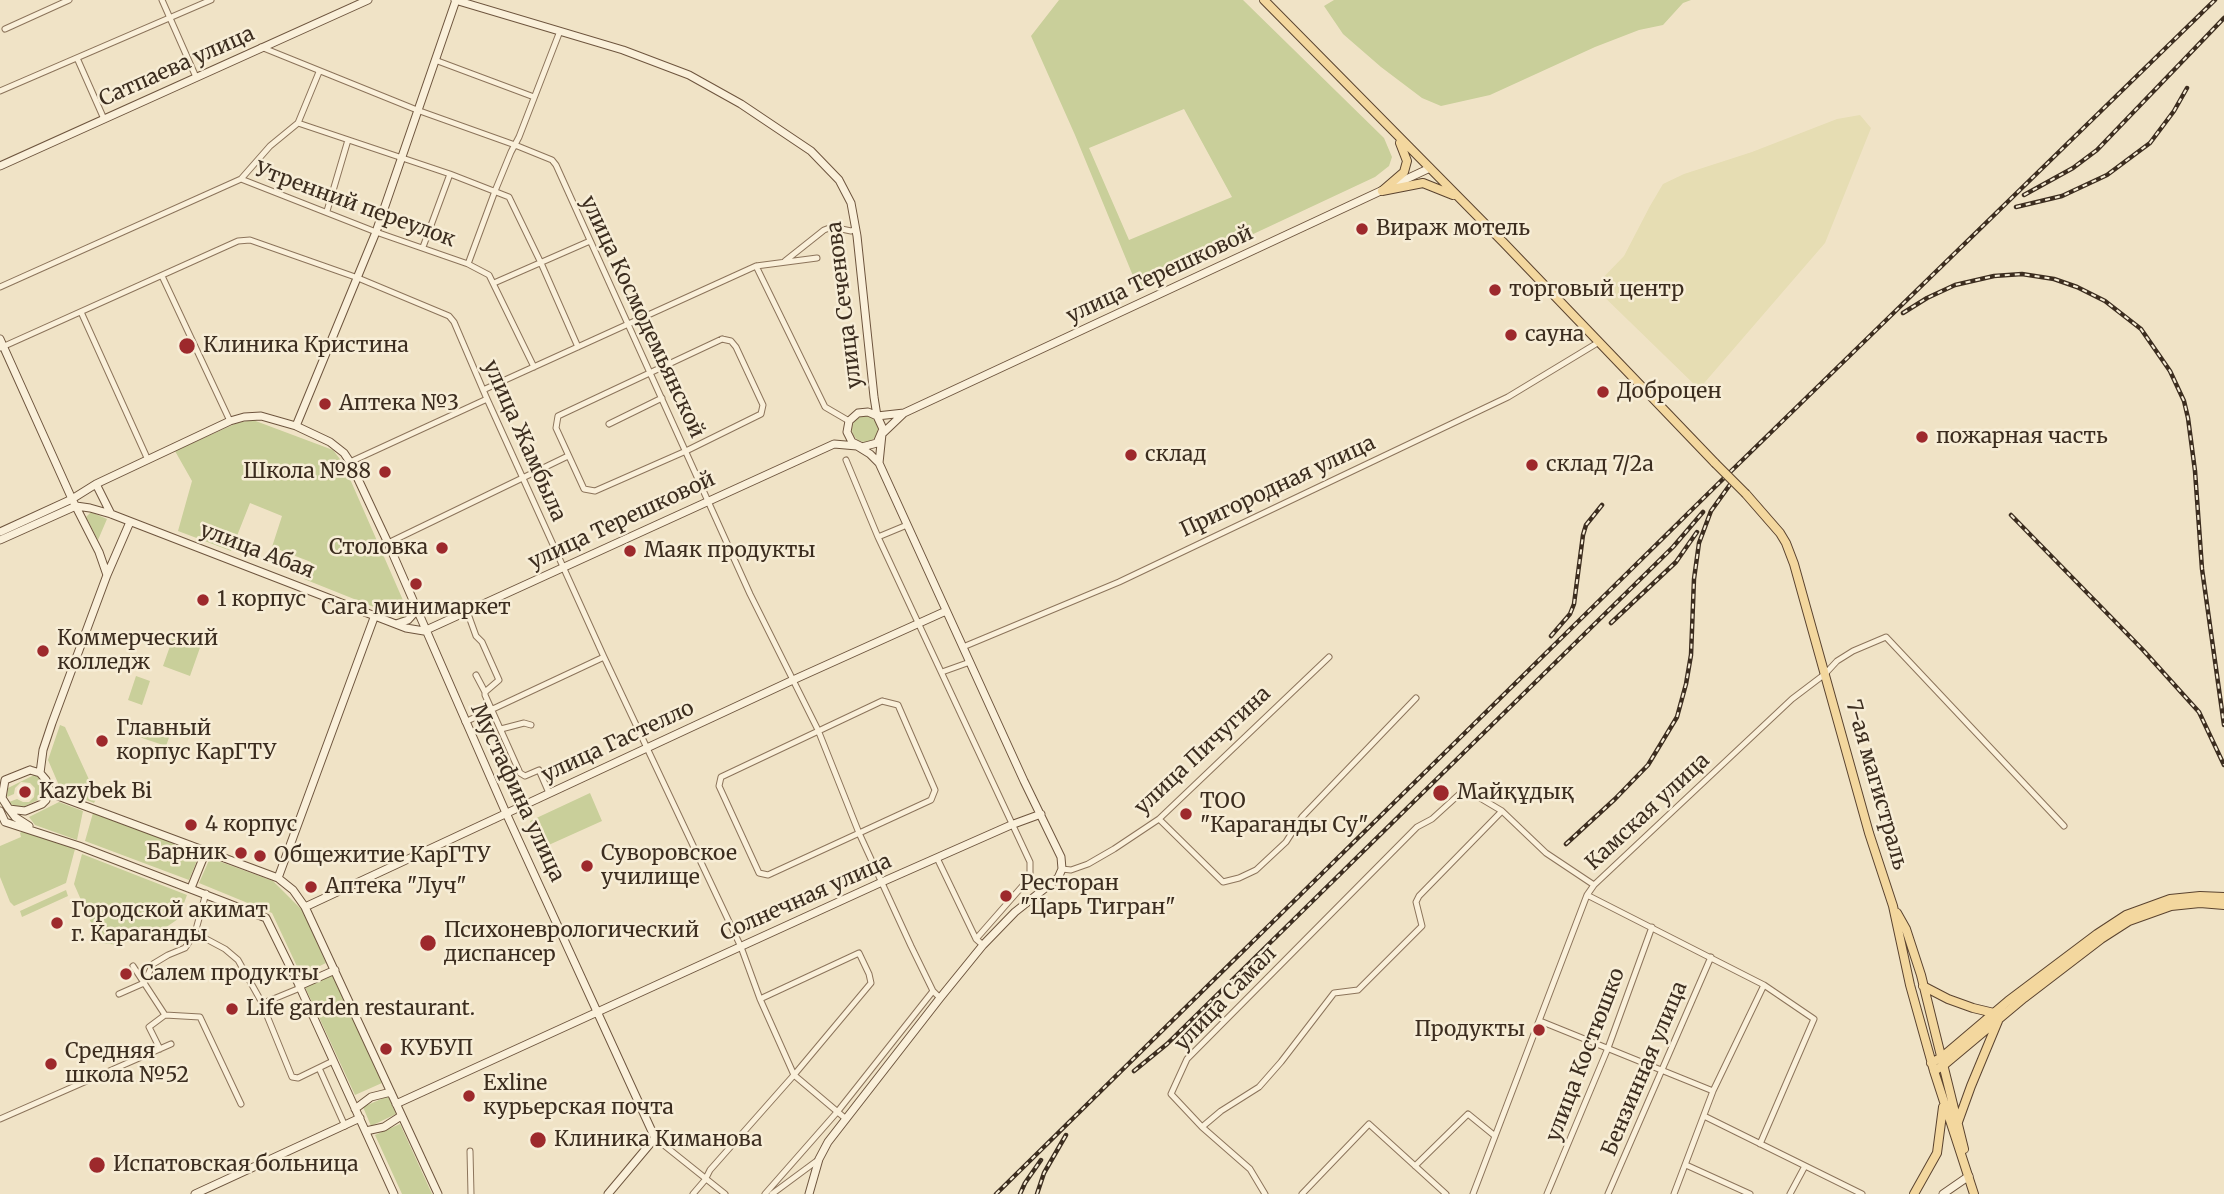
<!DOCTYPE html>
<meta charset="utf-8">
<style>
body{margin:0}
canvas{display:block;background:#f0e3c6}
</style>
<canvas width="2224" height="1194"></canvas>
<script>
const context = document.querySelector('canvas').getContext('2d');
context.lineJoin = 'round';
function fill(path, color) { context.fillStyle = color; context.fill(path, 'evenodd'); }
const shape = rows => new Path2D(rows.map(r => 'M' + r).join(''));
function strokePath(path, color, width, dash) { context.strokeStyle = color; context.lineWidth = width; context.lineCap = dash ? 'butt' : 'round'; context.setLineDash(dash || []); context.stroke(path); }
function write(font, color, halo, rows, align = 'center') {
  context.font = font + ' Merriweather,serif'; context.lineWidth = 5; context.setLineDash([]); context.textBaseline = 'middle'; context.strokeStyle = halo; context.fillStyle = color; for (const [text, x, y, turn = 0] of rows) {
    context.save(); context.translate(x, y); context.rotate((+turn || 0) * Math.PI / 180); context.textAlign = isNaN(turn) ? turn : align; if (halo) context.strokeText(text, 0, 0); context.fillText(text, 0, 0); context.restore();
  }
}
const farmland = shape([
 [1860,115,1871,128,1825,243,1699,389,1594,287,1624,256,1650,206,1663,184,1684,174,1752,152,1837,119]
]);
const green = shape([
 [1059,0,1243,0,1384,138,1392,157,1389,166,1375,177,1138,288,1075,135,1031,36],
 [1184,109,1232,197,1129,240,1089,148],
 [1334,0,1691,0,1683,3,1663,25,1639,30,1595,47,1490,95,1441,106,1422,98,1381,67,1343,34,1324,6],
 '852 429a13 13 0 1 1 26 0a13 13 0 1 1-26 0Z',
 [253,420,333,450,343,463,409,614,404,619,304,579,311,562,272,547,282,516,250,503,231,551,178,531,192,481,175,451,237,423],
 [91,512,107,519,98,540,86,517],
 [175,632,202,642,190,676,163,666],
 [136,676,150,681,142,705,128,700],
 [144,722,171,732,166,746,139,737],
 [60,725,65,727,97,797,94,803,61,790,48,760],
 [34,775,38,777,44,785,42,796,40,799,21,808,14,807,9,802,17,799,23,802,29,802,34,797,35,788,30,783,21,782,15,788,14,794,7,797,8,788],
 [590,793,602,821,542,848,530,821],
 [59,802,83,811,77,840,35,825,29,817],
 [93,813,200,853,189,880,85,841],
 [23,831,75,849,66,883,14,906,10,902,0,877,0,846,21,837,20,833],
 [82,854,187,895,178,919,165,928,119,945,100,943,74,884],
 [210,858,273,881,303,911,326,963,301,975,272,913,199,883],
 [66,890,68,896,22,917,20,911],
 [332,975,382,1083,355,1095,305,987],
 [388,1096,396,1114,371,1126,363,1107],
 [400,1124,432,1194,402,1194,375,1135]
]);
const street = shape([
 [162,0,196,77],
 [5,29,69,0],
 [261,47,417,110,515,145,552,160,556,165,750,594,818,730,859,833,911,946,933,991,940,998],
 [77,58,104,119],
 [435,60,534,97],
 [0,91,211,0],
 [298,123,450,174,509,197,541,263,578,347],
 [241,179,270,146,298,123,319,72],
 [327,211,348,140],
 [423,247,450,174],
 [785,261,824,230,832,227,851,231,856,229],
 [468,264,495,191,511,152,519,137,560,31],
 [756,266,825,407,849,421],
 [162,276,230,421],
 [494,283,590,241],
 [0,287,241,179,376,232,468,264,489,275,534,367],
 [81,312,148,460],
 [722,339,731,341,736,347,763,405,761,414,686,451,595,491,584,489,556,428,558,416,722,339],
 [0,348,238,241,250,240,358,278,449,316,454,322,487,399,604,657,741,947,760,999,794,1075,846,1119],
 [483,390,756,266,817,258],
 [609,424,662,398],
 [846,460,878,537,1030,862,1030,874,1026,882,976,939],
 [350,462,487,399],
 [878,537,907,525],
 [388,543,568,456],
 [467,611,476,636,482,642,499,680,485,692,485,695,520,773,525,776,539,770,549,793],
 [963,647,1119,582,1508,397,1599,342],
 [942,672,970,662],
 [476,675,485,692],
 [882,701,898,705,935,790,931,800,768,875,759,873,719,786,721,777,882,701],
 [465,722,604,657],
 [501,729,524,723,531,725],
 [1159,819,1223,882,1239,878,1256,870,1286,842,1302,817,1416,698],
 [937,858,976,939,983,945],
 [1062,869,1071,870,1088,864,1114,849,1159,819,1329,657],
 [1587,895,1764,985,1814,1019,1760,1144],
 [195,933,225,949,238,960,261,1001,266,1002,300,988],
 [133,966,165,1015,149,1027,160,1049],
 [119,994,144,983,153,964,168,955,185,948,195,933,206,893],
 [261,1001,292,1077,298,1078,333,1061],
 [165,1015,200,1017,241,1104],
 [1540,1021,1713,1091],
 [319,1068,345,1126],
 [644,1114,652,1110],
 [1704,1116,1862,1194],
 [0,1119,171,1044],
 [1202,1127,1221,1111,1259,1087,1281,1062,1334,993,1358,990,1422,926,1416,902,1419,896,1502,811,1546,853,1594,885],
 [655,1138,725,1194],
 [470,1151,471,1194],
 [1686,1165,1750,1194],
 [1415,1166,1468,1114,1495,1136],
 [693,1194,705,1180,710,1170,794,1075,871,983,869,974,859,953,760,999],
 [765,1194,838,1111,933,991],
 [772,1194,818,1160],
 [1265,1194,1250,1169,1202,1127,1171,1094,1187,1059,1417,827,1432,819,1465,789,1502,811],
 [1302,1194,1369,1124,1446,1194],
 [1473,1194,1587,895,1594,885,1792,699,1825,674,1837,661,1853,651,1886,637,2064,826],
 [1547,1194,1608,1048,1652,927],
 [1608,1194,1711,957],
 [1674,1194,1713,1091,1764,985],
 [1790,1194,1805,1166]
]);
const secondary = shape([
 [455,0,623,50,689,75,741,104,811,151,839,180,851,203,857,236,874,397,877,416,883,429,877,443,862,447,852,442,847,432,849,421,858,413,868,412,877,416,904,413,1430,168],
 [0,166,368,0],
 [0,339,72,499,99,552,107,575],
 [296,426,376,232,456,0],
 [879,463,882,434,904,413],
 [96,484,111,514],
 [0,532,72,499,96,484,230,421,244,417,261,416,296,426,330,442,344,453,350,462,388,543,506,813,655,1138,608,1194],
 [0,540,76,506,90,508,111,514,406,628,424,631,834,444,857,446,870,454,879,463,1024,781,1061,857,1062,869,1058,878,1015,912,983,945,940,998,828,1142,819,1159,809,1194],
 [396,624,408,620,417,610],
 [30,770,40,773,46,780,49,789,46,800,42,804,25,811,9,809,2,798,5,780,30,770],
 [40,773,43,750,52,723,107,575,130,522],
 [49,789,58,796,278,878,293,890,305,907,438,1194],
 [9,809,15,817,29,826],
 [0,811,5,822,79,846,266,918,298,983,394,1194],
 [278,878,375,615],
 [191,888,206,851],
 [305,907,793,680,946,611],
 [299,986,335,970],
 [396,1104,882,882,1011,825,1041,814],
 [355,1109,371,1097,391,1092],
 [366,1131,384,1127,401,1116],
 [195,1194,360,1118],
 [1943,1194,1969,1176]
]);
const primary = shape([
 [1264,0,1503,242,1715,463],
 [1382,191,1423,183,1453,195],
 [1382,191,1404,172,1407,161,1400,143],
 [1746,494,1780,533,1786,543,1794,564,1869,833,1893,906,1910,985,1934,1071,1974,1194],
 [1897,913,1906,929,1921,975,1964,1149],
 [1923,986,1948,999,1973,1008,1994,1013],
 [1931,1063,1942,1057,2008,1001,2097,934,2126,915,2170,899,2200,896,2224,897],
 [1934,1071,1944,1065,2024,998,2101,939,2129,921,2171,906,2200,903,2224,905],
 [1958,1122,1971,1086,1998,1021],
 [1914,1194,1937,1153,1943,1107]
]);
const rail = shape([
 [2024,195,2073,168,2097,150,2224,18],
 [2016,207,2062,196,2107,175,2150,143,2174,111,2187,88],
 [1903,313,1927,298,1955,285,1994,276,2022,274,2054,279,2077,287,2105,301,2141,329,2170,371,2184,401,2188,418,2195,471,2202,569,2224,725],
 [2011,515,2143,650,2199,712,2224,765],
 [1611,623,1676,562,1697,532],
 [1551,636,1570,614,1574,604,1583,535,1586,525,1602,505],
 [1566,844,1615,799,1648,765,1677,717,1686,684,1691,655,1694,579,1699,543,1711,511,1734,479],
 [1134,1071,1167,1044,1673,547,1703,512],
 [996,1194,1724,478,2215,0],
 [1020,1194,1025,1183,1041,1160],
 [1037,1194,1044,1173,1066,1135]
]);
const primaryBridge = shape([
 [1715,463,1746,494]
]);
const markers = [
 [1362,229,7,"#9d292c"],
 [1495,290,7,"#9d292c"],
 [1511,335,7,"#9d292c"],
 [187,346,9,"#9d292c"],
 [1603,392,7,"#9d292c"],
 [325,404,7,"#9d292c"],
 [1922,437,7,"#9d292c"],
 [1131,455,7,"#9d292c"],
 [1532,465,7,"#9d292c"],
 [385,472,7,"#9d292c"],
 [442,548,7,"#9d292c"],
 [630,551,7,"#9d292c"],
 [416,584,7,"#9d292c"],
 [203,600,7,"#9d292c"],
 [43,651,7,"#9d292c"],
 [102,741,7,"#9d292c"],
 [25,792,7,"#9d292c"],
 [1441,793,9,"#9d292c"],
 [1186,814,7,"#9d292c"],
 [191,825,7,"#9d292c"],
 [241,853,7,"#9d292c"],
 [260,856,7,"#9d292c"],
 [587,866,7,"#9d292c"],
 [311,887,7,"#9d292c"],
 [1006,896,7,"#9d292c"],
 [57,923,7,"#9d292c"],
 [428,943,9,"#9d292c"],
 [126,974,7,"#9d292c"],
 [232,1009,7,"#9d292c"],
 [1539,1030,7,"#9d292c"],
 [386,1049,7,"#9d292c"],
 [51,1064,7,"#9d292c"],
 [469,1096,7,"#9d292c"],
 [538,1140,9,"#9d292c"],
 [97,1165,9,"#9d292c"]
];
const streetNames = [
 ["Сатпаева улица",177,67,-24],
 ["Утренний переулок",355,205,20],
 ["улица Терешковой",1160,275,-25],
 ["улица Сеченова",845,305,-97],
 ["улица Космодемьянской",642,317,65],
 ["улица Жамбыла",524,441,66],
 ["Пригородная улица",1278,487,-25],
 ["улица Терешковой",622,521,-25],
 ["улица Абая",257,551,21],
 ["улица Гастелло",618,742,-25],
 ["улица Пичугина",1203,751,-43],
 ["7-ая магистраль",1876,785,74],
 ["Мустафина улица",517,793,65],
 ["Камская улица",1648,812,-43],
 ["Солнечная улица",806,898,-24],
 ["улица Самал",1226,999,-46],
 ["улица Костюшко",1586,1055,-69],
 ["Бензинная улица",1645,1069,-67]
];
const poiNames = [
 ["Вираж мотель",1376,229],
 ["торговый центр",1509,290],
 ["сауна",1525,335],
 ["Клиника Кристина",203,346],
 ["Доброцен",1617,392],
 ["Аптека №3",339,404],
 ["пожарная часть",1936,437],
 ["склад",1145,455],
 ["склад 7/2а",1546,465],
 ["Школа №88",371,472,"right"],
 ["Столовка",428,548,"right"],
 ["Маяк продукты",644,551],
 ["1 корпус",217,600],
 ["Сага минимаркет",416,608,"center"],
 ["Коммерческий",57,639],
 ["колледж",57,663],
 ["Главный",116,729],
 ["корпус КарГТУ",116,753],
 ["Kazybek Bi",39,792],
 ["Майқұдық",1457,793],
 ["ТОО",1200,802],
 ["\"Караганды Су\"",1200,826],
 ["4 корпус",205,825],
 ["Барник",227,853,"right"],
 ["Суворовское",601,854],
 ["училище",601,878],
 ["Общежитие КарГТУ",274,856],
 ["Ресторан",1020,884],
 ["\"Царь Тигран\"",1020,908],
 ["Аптека \"Луч\"",325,887],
 ["Городской акимат",71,911],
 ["г. Караганды",71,935],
 ["Психоневрологический",444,931],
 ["диспансер",444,955],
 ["Салем продукты",140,974],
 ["Life garden restaurant.",246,1009],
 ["Продукты",1525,1030,"right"],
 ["КУБУП",400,1049],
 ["Средняя",65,1052],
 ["школа №52",65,1076],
 ["Exline",483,1084],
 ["курьерская почта",483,1108],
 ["Клиника Киманова",554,1140],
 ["Испатовская больница",113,1165]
];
fill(farmland, '#e6ddb3');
fill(green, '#c9cf9a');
strokePath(street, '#8c745b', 7);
strokePath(secondary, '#6e553e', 9);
strokePath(primary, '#5a432f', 10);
strokePath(street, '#faf0da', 5);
strokePath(secondary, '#faf0da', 7);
strokePath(primary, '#f3d79e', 8);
strokePath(rail, '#3c2d1f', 4.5);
strokePath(rail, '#f7edd6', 2, [5]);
strokePath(primaryBridge, '#5a432f', 10, []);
strokePath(primaryBridge, '#f3d79e', 8);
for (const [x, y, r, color] of markers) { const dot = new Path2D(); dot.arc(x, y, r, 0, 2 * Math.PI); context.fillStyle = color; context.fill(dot); strokePath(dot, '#f7edd6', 2.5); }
write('21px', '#3c2d1f', '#f7edd6', streetNames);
write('21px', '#3c2d1f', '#f7edd6', poiNames, 'left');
</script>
